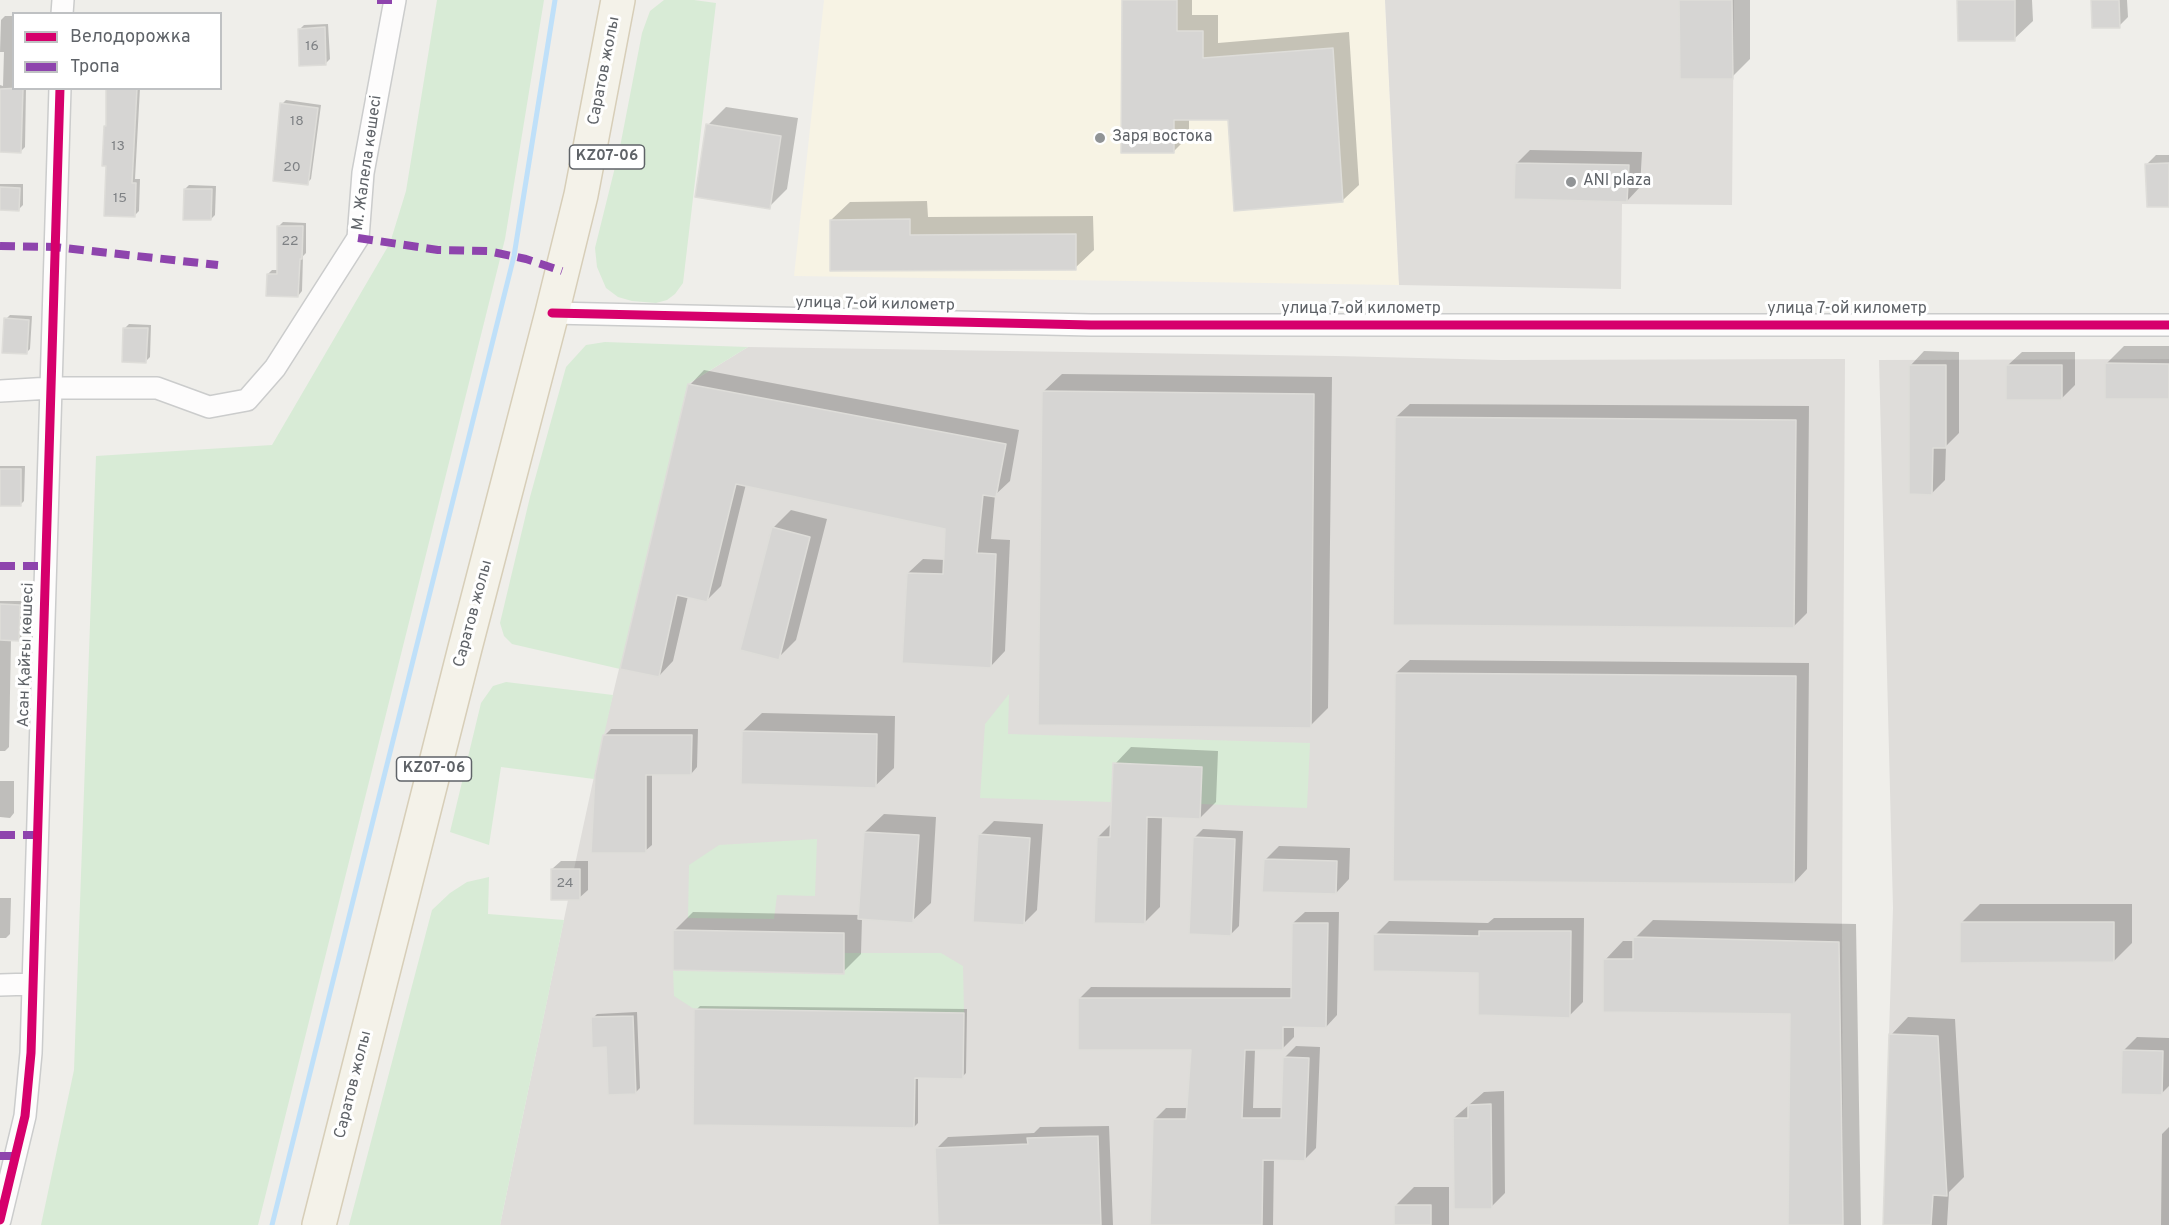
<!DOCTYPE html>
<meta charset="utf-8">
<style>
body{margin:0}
#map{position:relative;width:2169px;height:1225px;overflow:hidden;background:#efeeea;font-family:Overpass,sans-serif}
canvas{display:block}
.legend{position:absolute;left:12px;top:12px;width:210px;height:78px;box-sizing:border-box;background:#fff;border:2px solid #bfc1c3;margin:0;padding:8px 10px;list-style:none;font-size:18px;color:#5f6368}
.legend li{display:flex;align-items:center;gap:12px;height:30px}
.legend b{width:30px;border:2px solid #bfc1c3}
</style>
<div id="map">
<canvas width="2169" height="1225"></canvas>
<ul class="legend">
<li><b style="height:8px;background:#d6006c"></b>Велодорожка</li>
<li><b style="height:8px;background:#8e44ad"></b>Тропа</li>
</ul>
</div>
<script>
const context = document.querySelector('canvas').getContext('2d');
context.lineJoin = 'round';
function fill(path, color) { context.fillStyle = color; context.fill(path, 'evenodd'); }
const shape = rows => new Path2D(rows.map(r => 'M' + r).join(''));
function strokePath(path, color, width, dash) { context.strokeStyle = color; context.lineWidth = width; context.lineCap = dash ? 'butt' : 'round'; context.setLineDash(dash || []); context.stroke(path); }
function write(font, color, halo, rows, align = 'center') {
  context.font = font + ' Overpass,sans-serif'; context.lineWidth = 6; context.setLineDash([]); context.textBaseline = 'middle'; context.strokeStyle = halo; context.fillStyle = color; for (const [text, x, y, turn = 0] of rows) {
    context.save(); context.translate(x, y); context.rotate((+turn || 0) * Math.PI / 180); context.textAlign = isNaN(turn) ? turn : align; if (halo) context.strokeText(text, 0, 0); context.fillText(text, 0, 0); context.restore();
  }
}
const commercial = shape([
 [824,0,1385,0,1399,285,794,276]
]);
const industrial = shape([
 [1385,0,1734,0,1732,205,1622,204,1621,289,1399,285],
 [748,347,1336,356,1501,360,1845,359,1842,917,1843,1225,500,1225,568,900,580,900,580,870,574,869,603,735,688,384],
 [2169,359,2169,1225,1883,1225,1893,908,1879,360]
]);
const green = shape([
 [437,0,544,0,505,239,258,1225,41,1225,74,1070,96,456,272,445,390,243,406,191],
 [664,0,694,0,716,3,683,283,675,294,667,300,656,303,632,301,618,297,606,288,597,267,595,248,620,147,642,33,650,11],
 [605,342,748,347,688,384,620,669,512,644,504,636,500,623,530,497,566,367,586,345],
 [506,682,613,695,594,779,501,767,489,845,450,832,481,703,493,686],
 [1009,694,1008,734,1310,743,1307,808,1201,804,1202,767,1114,763,1112,802,980,798,985,724],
 [817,839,815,896,777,895,774,919,688,918,689,865,719,845],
 [489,877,488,914,564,920,500,1225,349,1225,432,910,450,893,467,882],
 [844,953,941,953,963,966,964,1013,694,1009,674,996,673,970,843,974]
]);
const shadow = shape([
 [1123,0,1192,0,1192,15,1218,15,1218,43,1349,32,1359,185,1343,200,1229,118,1189,118,1189,136,1173,152],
 [1681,0,1750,0,1750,59,1732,77],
 [1959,0,2032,0,2033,21,2014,39],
 [2093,0,2127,0,2128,17,2119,26],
 [5,16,14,16,14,88,26,88,25,147,21,151,0,151,0,85,3,86,4,52,0,52,1,20],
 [328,24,330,59,326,63,300,29,304,25],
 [108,88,140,88,135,179,140,179,139,211,135,215,108,125],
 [286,100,321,105,311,179,307,183,282,104],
 [726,107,798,118,787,189,769,207,708,125],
 [1530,150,1642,152,1640,187,1627,201,1517,163],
 [2156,155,2169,155,2169,205,2147,164],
 [0,184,23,184,23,205,19,209,0,208],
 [189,185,216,186,215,215,211,219,185,189],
 [927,201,928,217,1093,216,1094,250,1075,268,831,220,850,202],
 [283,222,306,223,306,253,303,256,302,291,298,296,268,274,272,270,278,270,279,226],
 [10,315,32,316,30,349,26,353,6,319],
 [129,324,151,325,150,357,146,361,125,328],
 [2124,346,2169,346,2169,398,2106,364],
 [1924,351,1959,352,1959,433,1946,446,1945,480,1932,493,1911,365],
 [2022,352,2075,352,2075,385,2061,399,2008,365],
 [704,370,1019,430,1010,481,995,495,991,539,1010,540,1005,651,991,666,908,573,923,559,945,560,947,528,746,484,721,586,707,600,688,596,673,661,659,676,690,385],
 [1062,374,1332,377,1328,708,1310,726,1043,392],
 [1410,404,1809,406,1807,613,1793,627,1396,417],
 [0,466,25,466,24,501,20,505,0,505],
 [791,510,827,519,796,640,778,658,773,528],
 [0,601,23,601,23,635,19,639,11,639,9,747,5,751,0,751],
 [1410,660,1809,663,1807,869,1794,883,1396,673],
 [762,713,895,716,894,768,875,786,743,731],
 [611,729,698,729,697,767,691,774,652,774,652,845,645,851,604,736],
 [1131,747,1218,751,1216,802,1200,818,1162,816,1160,907,1144,923,1098,837,1112,823,1115,764],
 [0,781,14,781,14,813,10,818,0,817],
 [884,814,936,817,931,903,912,921,862,918,861,954,843,972,675,930,693,912,860,915,865,832],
 [994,821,1043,824,1037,910,1023,924,980,835],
 [1203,829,1243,831,1239,926,1230,935,1194,838],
 [1279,846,1350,848,1349,879,1336,893,1265,860],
 [561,861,588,861,588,890,579,898,552,869],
 [0,898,11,898,10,934,6,938,0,938],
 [1980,904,2132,904,2132,943,2114,961,1961,923],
 [1305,912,1339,912,1337,1015,1326,1027,1294,1026,1294,1037,1282,1049,1255,1049,1253,1108,1283,1108,1285,1057,1296,1046,1320,1047,1316,1148,1304,1160,1274,1159,1273,1225,1152,1225,1154,1120,1166,1108,1189,1108,1193,1049,1080,998,1091,987,1292,988,1293,923],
 [1494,918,1584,918,1583,1002,1569,1016,1480,972,1375,935,1389,921,1488,923],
 [1653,920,1856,924,1861,1225,1789,1225,1791,1012,1605,960,1623,941,1635,941,1635,938],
 [700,1006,967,1009,966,1073,962,1077,918,1076,918,1123,914,1127,696,1010],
 [637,1012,640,1088,636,1092,593,1018,597,1014],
 [1908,1017,1955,1019,1964,1177,1949,1192,1947,1225,1885,1225,1891,1035],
 [2137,1037,2169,1038,2169,1086,2161,1094,2124,1050],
 [1504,1091,1505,1193,1491,1207,1454,1118,1484,1092],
 [1109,1126,1113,1225,940,1225,936,1149,948,1137,1034,1133,1040,1127],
 [2169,1127,2169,1225,2161,1225,2162,1134],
 [1414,1187,1449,1187,1449,1225,1396,1225,1396,1205]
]);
const stream = shape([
 [272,1225,514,256,555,0]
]);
const building = shape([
 [1122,0,1177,0,1177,31,1203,31,1203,58,1333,48,1343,202,1234,211,1228,120,1174,120,1174,153,1121,153,1122,0],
 [1679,0,1732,0,1733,79,1680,79,1679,0],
 [1957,0,2015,0,2015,41,1958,41,1957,0],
 [2091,0,2119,0,2120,28,2092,28,2091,0],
 [325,27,326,65,299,66,298,29,325,27],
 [23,88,21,153,0,152,0,89,23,88],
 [106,88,137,88,132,183,136,183,135,217,104,216,106,166,102,166,104,126,106,126,106,88],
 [280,103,318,108,308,185,273,181,280,103],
 [706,124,781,136,770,209,695,197,706,124],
 [1515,163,1629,165,1627,202,1514,199,1515,163],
 [2169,163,2169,207,2147,207,2145,164,2169,163],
 [0,187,20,188,19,211,0,210,0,187],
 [184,189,212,189,211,220,183,220,184,189],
 [910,219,910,235,1076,234,1076,270,830,271,830,220,910,219],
 [277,226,303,226,302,259,300,259,298,297,266,296,267,274,277,274,277,226],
 [4,318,29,320,27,354,2,353,4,318],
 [123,328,148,328,146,363,122,362,123,328],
 [2105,363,2169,364,2169,399,2105,399,2105,363],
 [1909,365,1946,365,1946,448,1933,448,1932,495,1909,494,1909,365],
 [2006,365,2062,365,2062,400,2006,400,2006,365],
 [688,384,1006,444,996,497,983,495,977,553,996,554,991,668,902,663,907,573,943,574,945,529,736,484,707,602,677,595,659,677,620,669,688,384],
 [1042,391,1314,394,1311,728,1038,725,1042,391],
 [1395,417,1796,420,1794,628,1393,625,1395,417],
 [0,469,21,469,21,506,0,506,0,469],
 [772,527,810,537,779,660,740,650,772,527],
 [0,604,20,605,19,641,0,640,0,604],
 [1395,673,1796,676,1794,884,1393,881,1395,673],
 [742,731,877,734,876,788,741,784,742,731],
 [603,735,692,735,691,775,646,775,646,853,591,853,595,775,603,735],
 [1113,763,1202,767,1200,819,1147,817,1145,924,1094,923,1097,837,1110,837,1113,763],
 [864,832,919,835,913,923,858,919,864,832],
 [978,834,1030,838,1024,925,973,922,978,834],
 [1193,837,1235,839,1231,936,1189,934,1193,837],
 [1264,859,1337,861,1336,894,1262,892,1264,859],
 [551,869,580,869,580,900,551,900,551,869],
 [1960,922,2114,922,2114,962,1960,963,1960,922],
 [1292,923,1328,923,1326,1028,1283,1027,1283,1050,1245,1050,1242,1118,1281,1118,1283,1057,1309,1058,1305,1161,1263,1160,1262,1225,1150,1225,1153,1119,1186,1119,1191,1050,1078,1050,1078,998,1291,998,1292,923],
 [673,930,844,933,844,974,673,970,673,930],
 [1479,931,1571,931,1570,1018,1478,1015,1478,973,1373,971,1373,934,1479,936,1479,931],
 [1633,937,1839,942,1843,1225,1788,1225,1790,1014,1603,1012,1603,959,1633,959,1633,937],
 [694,1009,964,1013,963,1079,915,1078,914,1128,693,1125,694,1009],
 [633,1016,636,1094,608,1095,606,1047,592,1048,591,1017,633,1016],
 [1889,1034,1938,1036,1947,1196,1933,1195,1931,1225,1883,1225,1889,1034],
 [2122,1050,2163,1051,2162,1095,2121,1094,2122,1050],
 [1491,1104,1492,1209,1454,1209,1453,1118,1468,1118,1468,1105,1491,1104],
 [1098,1136,1101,1225,938,1225,935,1148,1028,1144,1027,1138,1098,1136],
 [1394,1205,1431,1205,1431,1225,1394,1225,1394,1205]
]);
const street = shape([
 [62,14,63,0],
 [552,313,1091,325,2169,325],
 [0,391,51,388,157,388,209,407,247,400,275,368,358,238,363,173,395,0],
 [0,985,32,984],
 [0,1220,25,1116,31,1053,60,88]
]);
const primary = shape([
 [319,1225,465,648,552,313,581,195,618,0]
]);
const quiet = shape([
 [377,0,395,0],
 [358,238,438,250,488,251,526,259,562,271],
 [0,246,55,247,218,265],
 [0,566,45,566],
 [0,835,37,835],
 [0,1156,16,1156]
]);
const cycleway = shape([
 [552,313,1091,325,2169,325],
 [0,1220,25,1116,31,1053,60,88]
]);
const markers = [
 [1100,138,6,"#919496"],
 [1571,182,6,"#919496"]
];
const numberNames = [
 ["16",312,47],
 ["18",297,122],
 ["13",118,147],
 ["20",292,168],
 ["15",120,199],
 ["22",290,242],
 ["24",565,884]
];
const shields = [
 [607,157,75],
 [434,769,75]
];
const shieldNames = [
 ["KZ07-06",607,157],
 ["KZ07-06",434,769]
];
const streetNames = [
 ["Саратов жолы",605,71,-79],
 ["М. Жалела көшесі",368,163,-82],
 ["улица 7-ой километр",875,305,1],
 ["улица 7-ой километр",1361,310],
 ["улица 7-ой километр",1847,310],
 ["Саратов жолы",474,614,-75],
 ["Асан Қайғы көшесі",27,655,-88],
 ["Саратов жолы",354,1085,-76]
];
const poiNames = [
 ["Заря востока",1112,138],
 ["ANI plaza",1583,182]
];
fill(commercial, '#f7f3e4');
fill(industrial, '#dfddda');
fill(green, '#d8ebd6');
fill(shadow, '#0003');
strokePath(stream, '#bfe0f9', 5);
fill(building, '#d6d5d3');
strokePath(building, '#deddd9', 1.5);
strokePath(street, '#cbcccc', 24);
strokePath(primary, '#d7ceb8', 36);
strokePath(street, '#fdfcfc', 21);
strokePath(primary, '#f4f2e9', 33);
strokePath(quiet, '#8e44ad', 8, [15, 8]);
strokePath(cycleway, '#d6006c', 9);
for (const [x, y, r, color] of markers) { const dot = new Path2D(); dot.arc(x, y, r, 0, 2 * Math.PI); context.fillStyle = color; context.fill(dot); strokePath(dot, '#fff', 2); }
write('14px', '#7e8184', null, numberNames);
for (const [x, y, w] of shields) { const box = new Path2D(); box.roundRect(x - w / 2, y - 12, w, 24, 4.5); context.fillStyle = '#fff'; context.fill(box); strokePath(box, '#5f6368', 1.5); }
write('bold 15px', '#5f6368', null, shieldNames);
write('16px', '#5f6368', '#fff', streetNames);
write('16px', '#5f6368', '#fff', poiNames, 'left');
</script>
